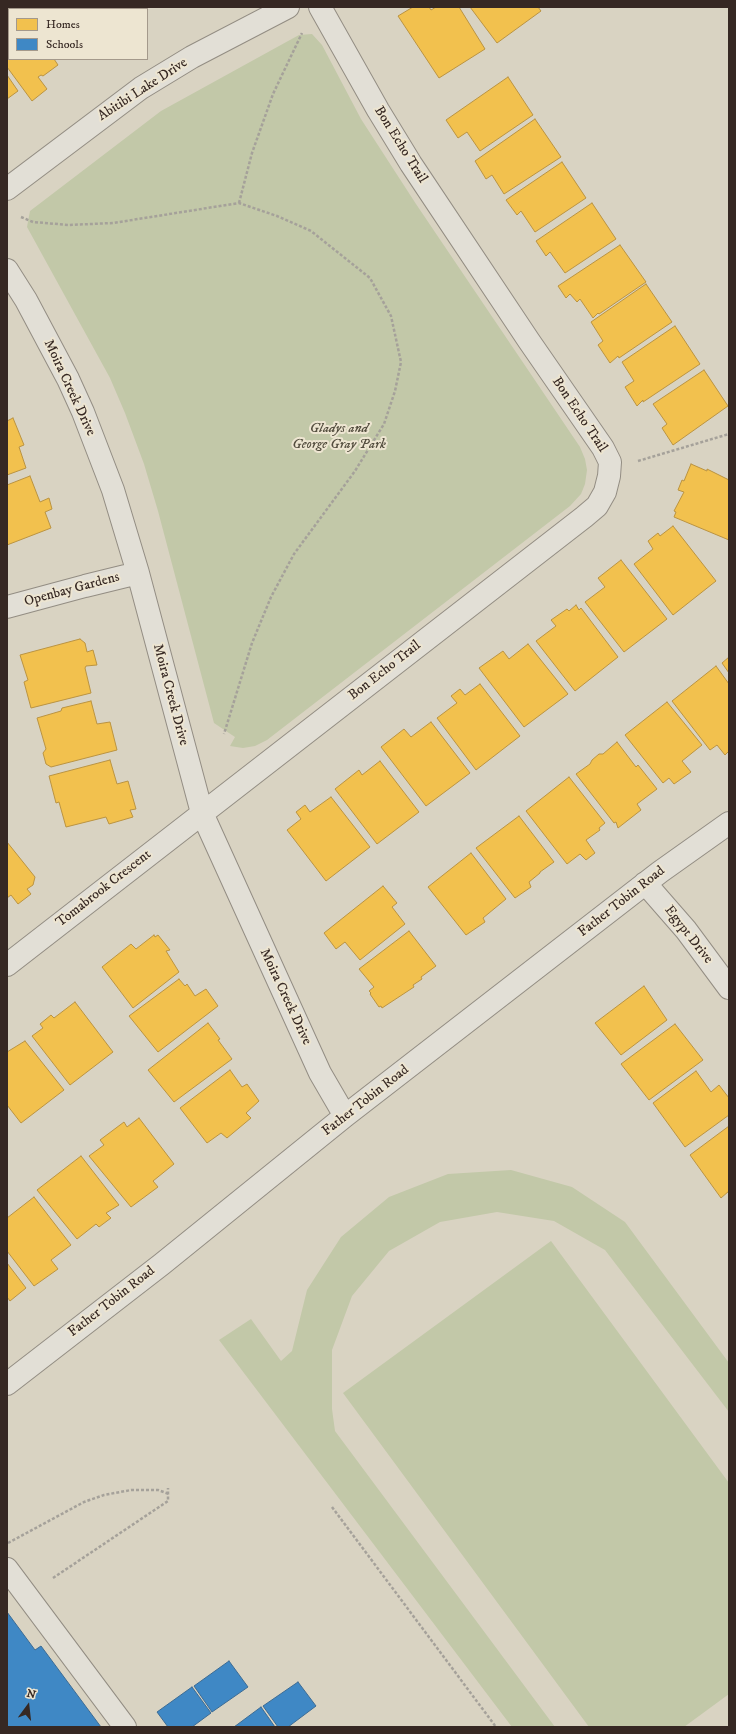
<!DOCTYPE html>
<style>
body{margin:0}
#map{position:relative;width:736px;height:1734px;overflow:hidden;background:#d9d3c2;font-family:"IM FELL DW Pica",serif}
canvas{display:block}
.frame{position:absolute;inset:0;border:8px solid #362823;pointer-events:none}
.legend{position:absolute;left:8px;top:8px;width:140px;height:52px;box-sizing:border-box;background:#ede5d1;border:1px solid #a4998b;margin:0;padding:5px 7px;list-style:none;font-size:12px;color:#362823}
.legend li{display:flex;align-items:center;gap:8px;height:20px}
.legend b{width:20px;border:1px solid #a4998b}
.north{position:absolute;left:8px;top:1686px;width:40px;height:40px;-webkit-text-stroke:3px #ede5d1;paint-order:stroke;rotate:15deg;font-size:11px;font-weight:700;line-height:16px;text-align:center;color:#362823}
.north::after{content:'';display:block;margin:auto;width:14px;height:18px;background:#362823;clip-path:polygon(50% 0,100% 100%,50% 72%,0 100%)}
</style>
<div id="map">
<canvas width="736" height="1734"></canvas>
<div class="frame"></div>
<ul class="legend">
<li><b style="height:11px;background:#f2c14e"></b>Homes</li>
<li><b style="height:11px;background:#3f88c5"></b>Schools</li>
</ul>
<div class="north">N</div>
</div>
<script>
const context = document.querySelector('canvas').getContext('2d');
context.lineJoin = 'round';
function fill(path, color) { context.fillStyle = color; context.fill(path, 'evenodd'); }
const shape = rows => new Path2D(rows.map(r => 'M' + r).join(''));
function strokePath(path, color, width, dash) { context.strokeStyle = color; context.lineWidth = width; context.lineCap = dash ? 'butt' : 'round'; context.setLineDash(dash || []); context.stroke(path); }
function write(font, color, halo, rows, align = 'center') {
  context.font = font + ' "IM FELL DW Pica",serif'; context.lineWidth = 4; context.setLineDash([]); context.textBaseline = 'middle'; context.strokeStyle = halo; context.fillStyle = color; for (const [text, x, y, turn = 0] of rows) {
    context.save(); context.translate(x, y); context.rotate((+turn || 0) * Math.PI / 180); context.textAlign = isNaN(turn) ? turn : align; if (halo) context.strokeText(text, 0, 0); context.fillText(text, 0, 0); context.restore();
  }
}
const green = shape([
 [312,34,322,45,361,119,416,204,580,447,585,459,587,470,585,484,581,494,570,506,267,740,255,746,243,748,230,746,235,737,214,723,158,511,144,464,125,413,110,378,27,227,30,211,161,111,299,35],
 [511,1170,572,1187,625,1222,729,1363,729,1412,605,1250,554,1221,497,1212,440,1222,389,1251,352,1296,332,1350,332,1409,335,1431,555,1727,512,1727,219,1340,251,1319,281,1361,292,1351,307,1290,341,1237,389,1197,448,1174],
 [551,1241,729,1483,729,1694,684,1727,589,1727,343,1393]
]);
const homes = shape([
 [29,7,95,7,96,9,30,9,29,7],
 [106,7,149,7,145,9,107,9,106,7],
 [413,7,429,7,431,10,436,7,459,7,485,49,439,78,398,16,413,7],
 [470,7,538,7,541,11,497,43,470,7],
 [9,22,9,59,54,59,58,65,43,76,41,75,38,77,47,89,32,101,7,67,7,24,9,22],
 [7,75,18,91,7,99,7,75],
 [508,77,533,115,480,151,467,132,458,138,446,120,508,77],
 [535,119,561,157,504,194,492,175,486,179,475,161,535,119],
 [562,162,586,198,535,232,521,211,517,215,506,200,562,162],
 [592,203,616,239,565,273,550,252,546,256,536,241,592,203],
 [620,245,646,282,599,314,598,313,593,318,580,299,577,302,570,294,566,298,558,286,620,245],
 [646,284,672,322,619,358,618,356,610,363,598,345,603,341,591,322,646,284],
 [675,326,700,364,643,402,643,400,637,406,625,387,634,381,622,362,675,326],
 [704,370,728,406,673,445,662,428,667,424,653,404,704,370],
 [13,418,24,445,19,447,26,468,7,475,7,421,13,418],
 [691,464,707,471,707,469,729,480,729,540,674,517,676,512,674,511,684,492,678,490,682,480,684,481,691,464],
 [30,476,40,502,49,498,52,509,45,512,51,528,7,545,7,485,30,476],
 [673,526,716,581,673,615,634,564,653,549,648,541,658,533,660,536,673,526],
 [621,560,667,619,624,652,585,602,605,587,598,578,621,560],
 [576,605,579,610,581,608,618,657,575,691,536,641,556,626,551,620,567,609,569,611,576,605],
 [80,639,85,643,87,652,93,650,97,665,86,666,85,668,91,693,31,708,24,682,28,680,20,655,80,639],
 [528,644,568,694,524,727,479,668,503,651,509,659,528,644],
 [729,657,729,673,722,663,729,657],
 [716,666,729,684,729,751,725,755,717,745,710,750,672,701,716,666],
 [480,684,520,736,476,770,437,718,457,703,451,696,460,689,465,695,480,684],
 [91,701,97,724,110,722,117,750,51,767,46,764,43,753,46,749,37,718,61,711,62,708,91,701],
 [667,702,702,745,682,761,691,772,674,784,669,778,663,783,625,735,667,702],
 [431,722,470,773,426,806,381,747,404,729,411,737,431,722],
 [617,742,636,767,638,765,657,789,637,804,641,810,618,828,616,822,614,823,576,774,590,764,592,760,599,754,603,754,617,742],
 [110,760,117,784,128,781,136,809,130,810,133,817,109,824,106,817,66,827,59,802,56,803,49,776,110,760],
 [380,761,419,812,377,844,335,789,359,770,362,775,380,761],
 [569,777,605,823,599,828,600,830,586,840,595,853,586,860,580,854,567,864,526,811,569,777],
 [331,797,370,847,326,881,287,830,301,819,296,812,305,805,310,812,331,797],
 [519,816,554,862,540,872,540,873,529,882,531,887,515,898,476,848,519,816],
 [7,842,35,877,33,885,27,889,31,894,18,904,11,895,7,898,7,842],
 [471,853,506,899,483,918,485,922,466,935,428,887,471,853],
 [383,886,397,903,392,907,405,924,360,960,345,942,336,949,324,933,383,886],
 [409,931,436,966,421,977,422,979,413,985,414,987,382,1008,381,1006,379,1007,370,994,371,993,369,991,374,987,359,969,409,931],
 [154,935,155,937,158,935,170,950,166,951,179,972,133,1008,102,967,131,944,136,949,154,935],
 [179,979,185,986,187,984,195,996,206,989,218,1006,158,1052,129,1016,179,979],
 [644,986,667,1020,621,1055,595,1023,644,986],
 [75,1002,113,1052,70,1085,32,1036,43,1028,40,1024,51,1015,54,1018,75,1002],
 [208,1023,220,1039,218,1040,232,1059,174,1102,148,1070,208,1023],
 [675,1024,703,1060,649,1100,621,1064,675,1024],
 [25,1041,64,1090,21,1123,7,1105,7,1052,25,1041],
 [230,1070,242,1087,247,1084,259,1101,246,1113,251,1118,227,1138,221,1133,207,1143,180,1108,230,1070],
 [696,1071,711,1092,719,1085,729,1098,729,1115,685,1147,653,1103,696,1071],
 [139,1118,174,1164,153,1181,158,1187,131,1207,89,1156,104,1145,100,1140,124,1122,127,1127,139,1118],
 [729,1126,729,1191,721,1198,690,1155,729,1126],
 [81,1156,119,1205,106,1213,111,1218,99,1227,96,1224,77,1239,37,1190,81,1156],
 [34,1197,71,1245,51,1260,58,1269,34,1286,7,1251,7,1218,34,1197],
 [7,1263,26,1288,10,1301,7,1297,7,1263]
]);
const schools = shape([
 [7,1612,35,1650,41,1646,101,1727,7,1727,7,1612],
 [229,1661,248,1687,212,1712,194,1686,229,1661],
 [298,1682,316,1706,288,1727,278,1727,263,1706,298,1682],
 [192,1687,211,1713,192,1727,168,1727,157,1712,192,1687],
 [261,1707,275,1727,234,1727,261,1707]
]);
const path = shape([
 [239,203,252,153,273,94,302,33],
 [21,217,33,222,69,225,113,223,239,203,277,216,311,231,370,278,391,316,401,362,395,391,384,424,355,471,294,554,271,597,252,643,224,734],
 [638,461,729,434],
 [332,1507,496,1727],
 [8,1543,84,1502,104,1495,131,1490,158,1490,169,1494],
 [53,1578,168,1501,168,1488]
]);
const minor = shape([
 [7,189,141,88,192,57,288,7],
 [7,270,26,300,68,379,83,412,113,490,138,573,202,813,320,1073,345,1116],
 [7,607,85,586,138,573],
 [645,883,686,930,729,988],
 [7,965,584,517,597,506,605,492,609,476,610,462,603,448,529,341,411,164,378,110,320,7],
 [7,1384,162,1264,345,1116,660,872,729,823],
 [7,1569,125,1727]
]);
const streetNames = [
 ["Abitibi Lake Drive",143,90,-33],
 ["Bon Echo Trail",400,145,58],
 ["Moira Creek Drive",69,388,65],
 ["Bon Echo Trail",579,415,56],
 ["Openbay Gardens",72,590,-15],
 ["Bon Echo Trail",385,671,-38],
 ["Moira Creek Drive",170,695,75],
 ["Tomabrook Crescent",104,889,-38],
 ["Father Tobin Road",622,902,-38],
 ["Egypt Drive",688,935,52],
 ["Moira Creek Drive",285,997,65],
 ["Father Tobin Road",366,1101,-38],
 ["Father Tobin Road",112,1302,-38]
];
const parkNames = [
 ["Gladys and",339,429],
 ["George Gray Park",339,445]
];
fill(green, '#c2c8a8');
fill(homes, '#f2c14e');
strokePath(homes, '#ba9341', 1);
fill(schools, '#3f88c5');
strokePath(schools, '#3c6b94', 1);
strokePath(minor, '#938d83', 24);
strokePath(path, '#a5a19a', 2.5, [3, 2]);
strokePath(minor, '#e2dfd6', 22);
write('14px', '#362823', '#ede5d1', streetNames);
write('italic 14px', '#544e3f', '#ede5d1', parkNames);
</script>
